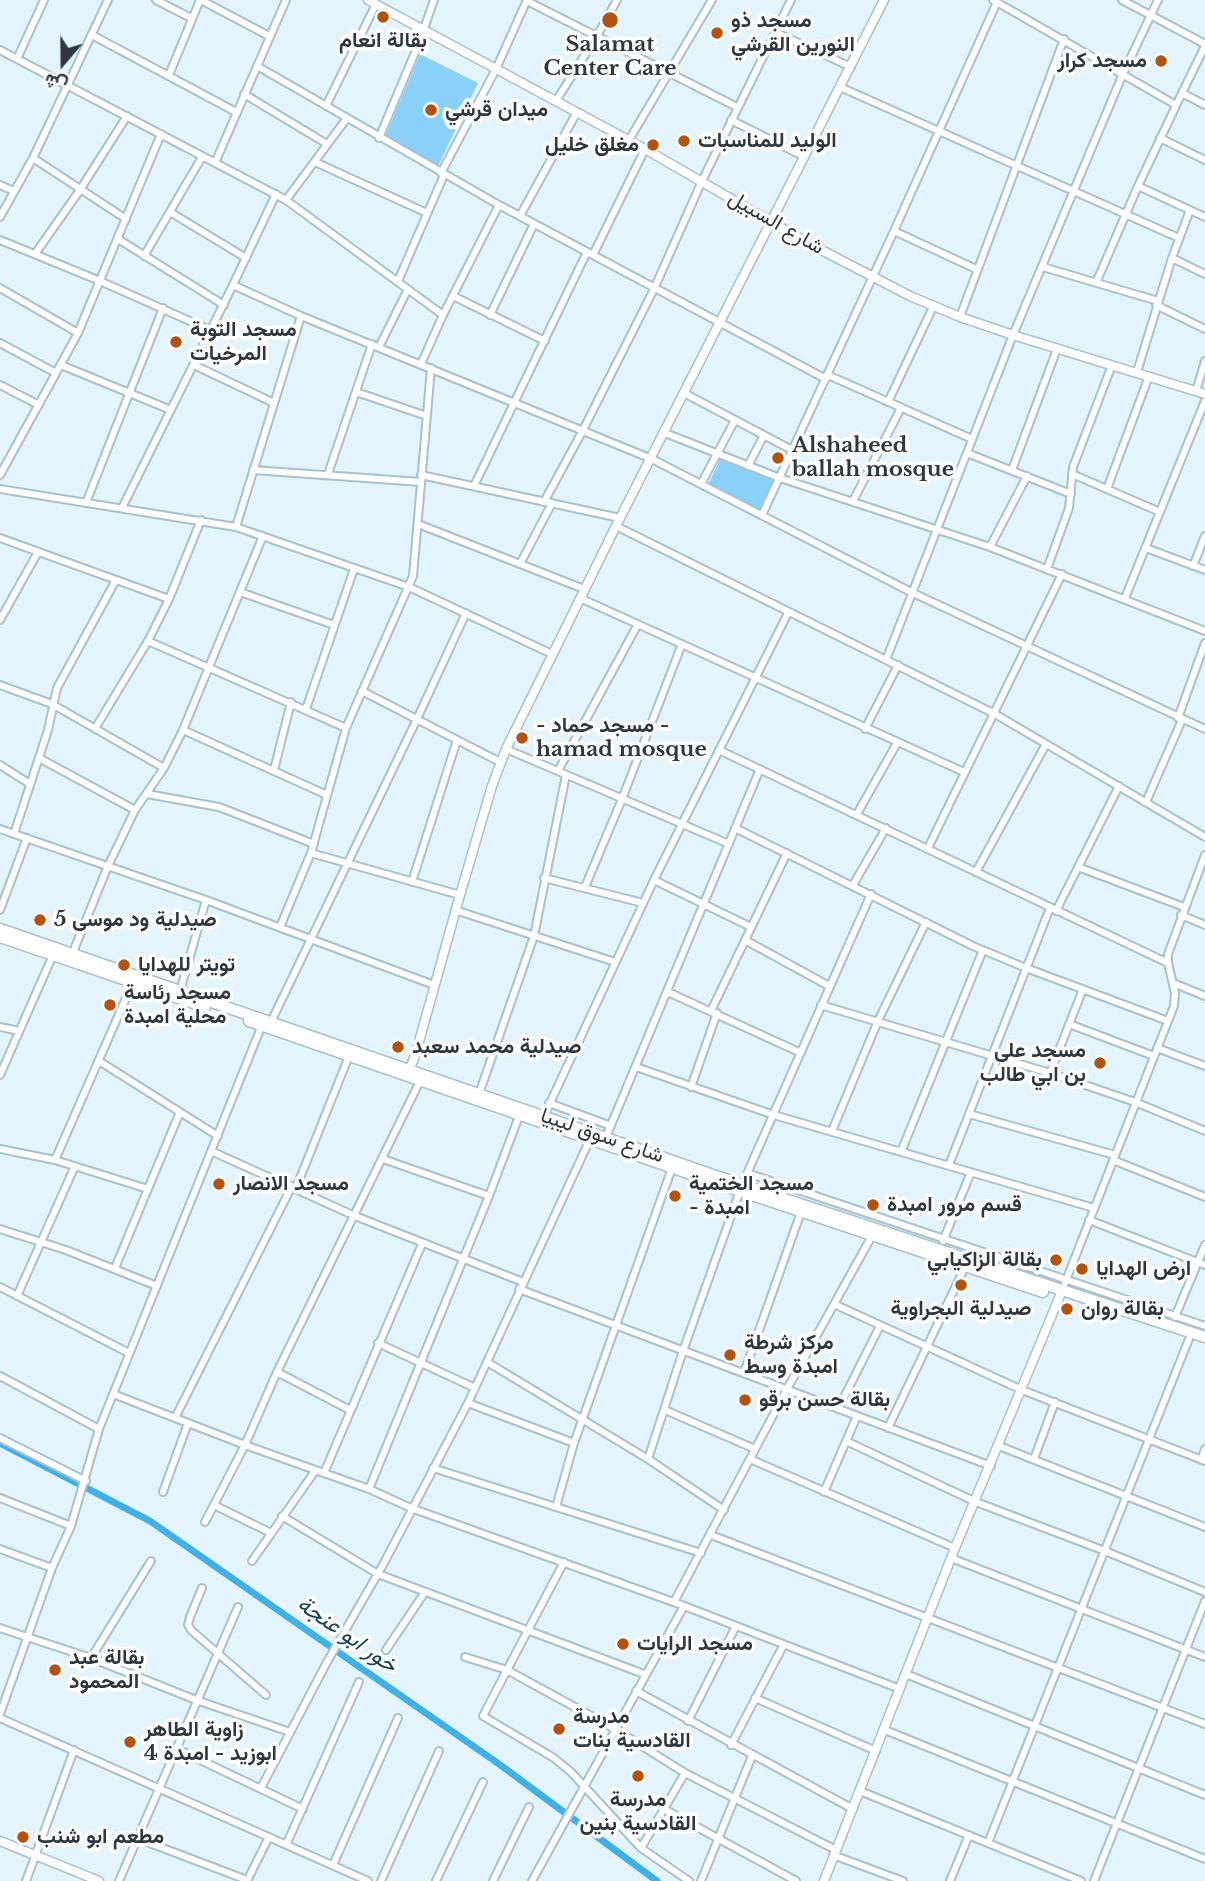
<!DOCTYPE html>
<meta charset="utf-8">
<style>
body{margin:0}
#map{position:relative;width:1205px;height:1881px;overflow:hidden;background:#e4f4fd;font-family:"Libre Baskerville",Vazirmatn,serif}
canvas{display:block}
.north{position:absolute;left:28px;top:28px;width:70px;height:70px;-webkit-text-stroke:5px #fff;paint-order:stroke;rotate:200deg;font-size:19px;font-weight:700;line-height:28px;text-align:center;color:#2d373d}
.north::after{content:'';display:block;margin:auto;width:24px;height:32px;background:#2d373d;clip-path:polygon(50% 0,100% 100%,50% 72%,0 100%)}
</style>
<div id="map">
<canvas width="1205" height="1881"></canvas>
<div class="north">ش</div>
</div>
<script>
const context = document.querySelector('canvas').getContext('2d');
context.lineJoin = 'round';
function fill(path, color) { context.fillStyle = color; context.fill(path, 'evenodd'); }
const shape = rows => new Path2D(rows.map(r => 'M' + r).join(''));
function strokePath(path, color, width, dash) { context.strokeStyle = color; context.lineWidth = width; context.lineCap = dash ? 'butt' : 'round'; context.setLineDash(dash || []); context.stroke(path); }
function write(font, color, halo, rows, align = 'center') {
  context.font = font + ' "Libre Baskerville",Vazirmatn,serif'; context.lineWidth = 7; context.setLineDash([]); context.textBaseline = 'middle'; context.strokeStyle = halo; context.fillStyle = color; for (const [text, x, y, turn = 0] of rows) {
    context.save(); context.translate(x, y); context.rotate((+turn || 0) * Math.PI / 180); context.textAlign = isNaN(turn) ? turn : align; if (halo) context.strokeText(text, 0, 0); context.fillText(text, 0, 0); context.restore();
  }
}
const green = shape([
 [420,54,478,83,438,166,385,137],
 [720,459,775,480,761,510,709,483]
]);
const canal = shape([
 [0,1443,150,1521,499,1764,657,1881]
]);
const minor = shape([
 [156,0,191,18],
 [201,0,269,36],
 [993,0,1176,105],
 [1122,0,1205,44],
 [527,1,737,107],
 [775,32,851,67],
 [92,35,236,112],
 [1205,46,1182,93,1205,105],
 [0,50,286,200,443,315],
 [17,59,44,0],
 [257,66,499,205,826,379],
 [169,75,200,0],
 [840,87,1179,238],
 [244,94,327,144],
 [556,101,597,36,617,0],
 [326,106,376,4],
 [731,120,805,157],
 [379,138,419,43,434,0],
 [1160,138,1205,160],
 [629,140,712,0],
 [33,158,126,219],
 [315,162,427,213],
 [215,163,286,0],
 [441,173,496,69,527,0],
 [0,185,14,191],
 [1138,186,1205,217],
 [286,200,347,118],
 [170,212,246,258],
 [520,216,577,112],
 [0,217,33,158,108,0],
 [894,231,976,269],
 [118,239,224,305],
 [0,240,100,281,210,330],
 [35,254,80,190,127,116],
 [593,255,645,149],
 [144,256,202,157],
 [1172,258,1205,274],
 [1043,267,1158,301],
 [398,281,444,175],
 [1096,283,1138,186,1182,93],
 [233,285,276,194],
 [0,288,78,333],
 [453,296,545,341],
 [1156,305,1205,329],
 [490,315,534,224],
 [960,317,1064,39],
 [0,343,56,373],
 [379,347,408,289],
 [421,364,443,315,499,205],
 [61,365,171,410],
 [194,365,274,403],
 [1137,372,1172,258,1190,210],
 [828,375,972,439],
 [0,385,39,405],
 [1196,391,1205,361],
 [356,392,427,416],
 [684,393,792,450],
 [888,402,933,307],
 [665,433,780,478,990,547,1205,631],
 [967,453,1071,494],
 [748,466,764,435],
 [253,470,421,482],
 [1012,470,1057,349],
 [328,474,372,344],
 [1072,474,1160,512],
 [0,475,78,333,161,134],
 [421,475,620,518],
 [701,484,735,420],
 [474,486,587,252],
 [0,489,236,527,409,587,552,654],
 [1107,489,1149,376],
 [853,501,901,408],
 [544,502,582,432,654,289,702,181,791,0],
 [86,503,163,308],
 [122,508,233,285,301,316,652,459,913,593,1205,729],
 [762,515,894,231,997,2],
 [418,524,584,589],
 [616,526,995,714,1205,837],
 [236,527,301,316],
 [0,538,169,599],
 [990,547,1027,476],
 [1146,548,1205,570],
 [520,564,552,503],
 [1193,566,1205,536],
 [1047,569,1069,508,1073,467,1112,365],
 [240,592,334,625],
 [580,598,964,772],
 [1125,598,1205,401],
 [0,620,38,552],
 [148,641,346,728],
 [886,660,1013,335,1122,76,1158,0],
 [0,685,52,704,164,768],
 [362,691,500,762],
 [306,709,354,569],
 [1178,718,1205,643],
 [96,727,148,641,169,599,201,520],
 [865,729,898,665],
 [183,730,327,795],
 [506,749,729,844],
 [719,750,1168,963],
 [39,758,135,810],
 [0,765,30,784],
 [274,770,291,702],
 [558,771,638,624],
 [147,794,219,807,314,844],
 [1146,802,1182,720],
 [857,814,897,743],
 [735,828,973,946,1026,968,1168,1021],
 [0,829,206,900,434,985],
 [14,834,48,730,57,688,116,580],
 [928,848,1062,574],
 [311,853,460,895],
 [1078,867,1184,907],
 [976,872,1046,744],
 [544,878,643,903],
 [654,880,751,927],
 [412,882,457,740],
 [853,885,886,828],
 [585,887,622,799,682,644],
 [0,910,27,838],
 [455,910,615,962],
 [1056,911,1119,786],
 [1181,915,1205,925],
 [280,927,311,853,346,728,413,576,431,368],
 [745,940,829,986],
 [71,957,108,866,135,810,164,768,183,730,263,536],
 [1173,983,1205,996],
 [180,991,206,900],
 [668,992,801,1053],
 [821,1005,1050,1073,1135,1102,1205,1131],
 [711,1011,787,853],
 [271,1022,417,719,466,613],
 [1069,1024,1154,1056],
 [0,1027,19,1031],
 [1157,1048,1205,1066],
 [99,1061,218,1136],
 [636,1067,774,1115,1094,1208],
 [1050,1073,1083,989],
 [0,1075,53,955],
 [691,1087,717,1013],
 [479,1094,534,936,566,775],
 [549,1103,611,1126],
 [969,1114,1115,1155],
 [544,1116,654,880,788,613],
 [832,1131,878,1021,926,922],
 [606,1137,760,769],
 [0,1149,55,1160,148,1189],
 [211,1151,355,1216,523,1282],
 [901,1152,983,950],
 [383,1159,489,1196],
 [55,1160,134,980],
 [1113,1160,1205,1197],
 [949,1165,1050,908],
 [747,1173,1205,1326],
 [296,1188,349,1056],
 [1089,1220,1205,1265],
 [0,1229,66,1250,157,1286],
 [943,1241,971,1172],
 [115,1268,180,1112],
 [1065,1283,1174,1006,1175,993,1168,963,1168,954,1205,855],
 [0,1287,129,1353],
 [519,1289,991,1466],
 [17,1296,75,1166],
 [834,1304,1022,1390,1205,1461],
 [1175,1317,1205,1245],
 [378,1343,475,1388],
 [487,1362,648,1459,724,1510],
 [277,1372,350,1410],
 [744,1373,801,1212],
 [0,1376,99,1429],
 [113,1394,245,1445,369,1489,411,1508,679,1604,900,1689],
 [468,1403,574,1443],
 [838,1409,880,1326],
 [665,1410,755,1449],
 [175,1418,292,1186],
 [888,1428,965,1267],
 [0,1438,86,1481],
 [846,1441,976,1502,1105,1551,1205,1592],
 [999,1446,1205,1527],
 [648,1459,683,1351,742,1185,871,894],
 [750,1459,955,1548],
 [1034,1459,1055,1402],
 [1201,1460,1205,1449],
 [433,1468,701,1553],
 [324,1473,422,1244],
 [369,1489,489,1196,521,1111],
 [163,1492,188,1423],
 [824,1492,857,1416],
 [0,1498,71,1526,52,1568,0,1714],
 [214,1505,271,1533],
 [556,1507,574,1443,672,1168],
 [282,1516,378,1574,644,1674],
 [205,1522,245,1445,277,1372,420,1081],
 [71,1526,99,1429,262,1025],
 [711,1535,1205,1724],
 [0,1549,52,1568],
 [951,1558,1205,1657],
 [252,1561,315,1471],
 [564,1562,507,1670,615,1729,685,1773,836,1850],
 [202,1588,190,1617,188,1625,192,1631,266,1695],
 [674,1602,787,1389,873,1234],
 [0,1628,91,1658,196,1700,290,1732],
 [386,1650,425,1592],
 [465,1657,507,1670,483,1716,554,1758,571,1772,641,1848,689,1881],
 [91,1658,151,1561],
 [906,1674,1205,1795],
 [636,1691,853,1809],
 [755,1698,876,1751],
 [0,1718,368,1881],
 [688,1721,736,1626],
 [885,1730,1205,1859],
 [731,1745,783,1646],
 [177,1749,303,1809],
 [261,1788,327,1662,384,1563,468,1403,591,1137],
 [860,1791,1081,1881],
 [664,1809,796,1881],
 [139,1839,247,1880],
 [287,1843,359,1682],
 [988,1843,1189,1339],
 [641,1848,685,1773],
 [833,1855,903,1881],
 [333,1865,398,1718],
 [26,1881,74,1750],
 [119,1881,238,1607],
 [247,1881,269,1837],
 [381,1881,439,1751],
 [436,1881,483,1782],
 [493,1881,529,1807],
 [532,1881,684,1606],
 [701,1881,752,1756],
 [950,1881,969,1835],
 [1094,1881,1205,1601]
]);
const tertiary = shape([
 [368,0,645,149,806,242,910,296,960,317,1013,335,1205,394],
 [407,1075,415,1056,460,895,492,786,506,749,616,526,884,0],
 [0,1841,99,1881],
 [824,1881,955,1548,1062,1291]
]);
const primary = shape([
 [0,929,742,1185,1205,1337],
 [0,937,205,1007],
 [249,1021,740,1191,1043,1292]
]);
const markers = [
 [383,17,7,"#b3530f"],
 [610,20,9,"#b3530f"],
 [717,33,7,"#b3530f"],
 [1161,61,7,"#b3530f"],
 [431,110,7,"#b3530f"],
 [684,141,7,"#b3530f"],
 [653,145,7,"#b3530f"],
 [176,342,7,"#b3530f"],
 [778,458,7,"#b3530f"],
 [522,738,7,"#b3530f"],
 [40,920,7,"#b3530f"],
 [124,965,7,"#b3530f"],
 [110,1005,7,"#b3530f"],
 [398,1047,7,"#b3530f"],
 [1100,1063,7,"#b3530f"],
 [219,1184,7,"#b3530f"],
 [675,1196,7,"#b3530f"],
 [873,1205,7,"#b3530f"],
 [1056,1260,7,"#b3530f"],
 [1082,1269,7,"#b3530f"],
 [961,1285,7,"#b3530f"],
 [1067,1309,7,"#b3530f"],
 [730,1355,7,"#b3530f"],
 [745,1400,7,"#b3530f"],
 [623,1644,7,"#b3530f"],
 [55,1670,7,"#b3530f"],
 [559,1729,7,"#b3530f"],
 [130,1742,7,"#b3530f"],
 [638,1776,7,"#b3530f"],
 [23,1837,7,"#b3530f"]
];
const poiNames = [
 ["مسجد ذو",731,21],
 ["النورين القرشي",731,45],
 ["بقالة انعام",383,41,"center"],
 ["Salamat",610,45,"center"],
 ["Center Care",610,69,"center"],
 ["مسجد كرار",1147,61,"right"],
 ["ميدان قرشي",445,110],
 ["الوليد للمناسبات",698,141],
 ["مغلق خليل",639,145,"right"],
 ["مسجد التوبة",190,330],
 ["المرخيات",190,354],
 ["Alshaheed",792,446],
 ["ballah mosque",792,470],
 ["- مسجد حماد -",536,726],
 ["hamad mosque",536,750],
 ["صيدلية ود موسى 5",54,920],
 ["تويتر للهدايا",138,965],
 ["مسجد رئاسة",124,993],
 ["محلية امبدة",124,1017],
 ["صيدلية محمد سعبد",412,1047],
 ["مسجد علي",1086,1051,"right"],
 ["بن ابي طالب",1086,1075,"right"],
 ["مسجد الانصار",233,1184],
 ["مسجد الختمية",689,1184],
 ["- امبدة",689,1208],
 ["قسم مرور امبدة",887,1205],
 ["بقالة الزاكيابي",1042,1260,"right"],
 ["ارض الهدايا",1096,1269],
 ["صيدلية البجراوية",961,1309,"center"],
 ["بقالة روان",1081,1309],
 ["مركز شرطة",744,1343],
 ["امبدة وسط",744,1367],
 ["بقالة حسن برقو",759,1400],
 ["مسجد الرايات",637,1644],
 ["بقالة عبد",69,1658],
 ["المحمود",69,1682],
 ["مدرسة",573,1717],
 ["القادسية بنات",573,1741],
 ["زاوية الطاهر",144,1730],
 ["ابوزيد - امبدة 4",144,1754],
 ["مدرسة",638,1800,"center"],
 ["القادسية بنين",638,1824,"center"],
 ["مطعم ابو شنب",37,1837]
];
const streetNames = [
 ["شارع السبيل",776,223,30],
 ["شارع سوق ليبيا",602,1136,19]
];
const waterNames = [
 ["خور ابو عنجة",347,1635,35]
];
fill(green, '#89d1f9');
strokePath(canal, '#40b1e7', 7);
strokePath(minor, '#a7c1cf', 10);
strokePath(tertiary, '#a7c1cf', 11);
strokePath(primary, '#a7c1cf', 13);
strokePath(minor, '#fff', 6);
strokePath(tertiary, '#fff', 8);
strokePath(primary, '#fff', 10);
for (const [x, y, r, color] of markers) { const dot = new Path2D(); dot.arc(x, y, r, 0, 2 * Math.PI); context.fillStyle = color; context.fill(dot); strokePath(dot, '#fff', 2.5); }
write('bold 21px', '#2d373d', '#fff', poiNames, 'left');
write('21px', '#2d373d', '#fff', streetNames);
write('italic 23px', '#144259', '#fff', waterNames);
</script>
